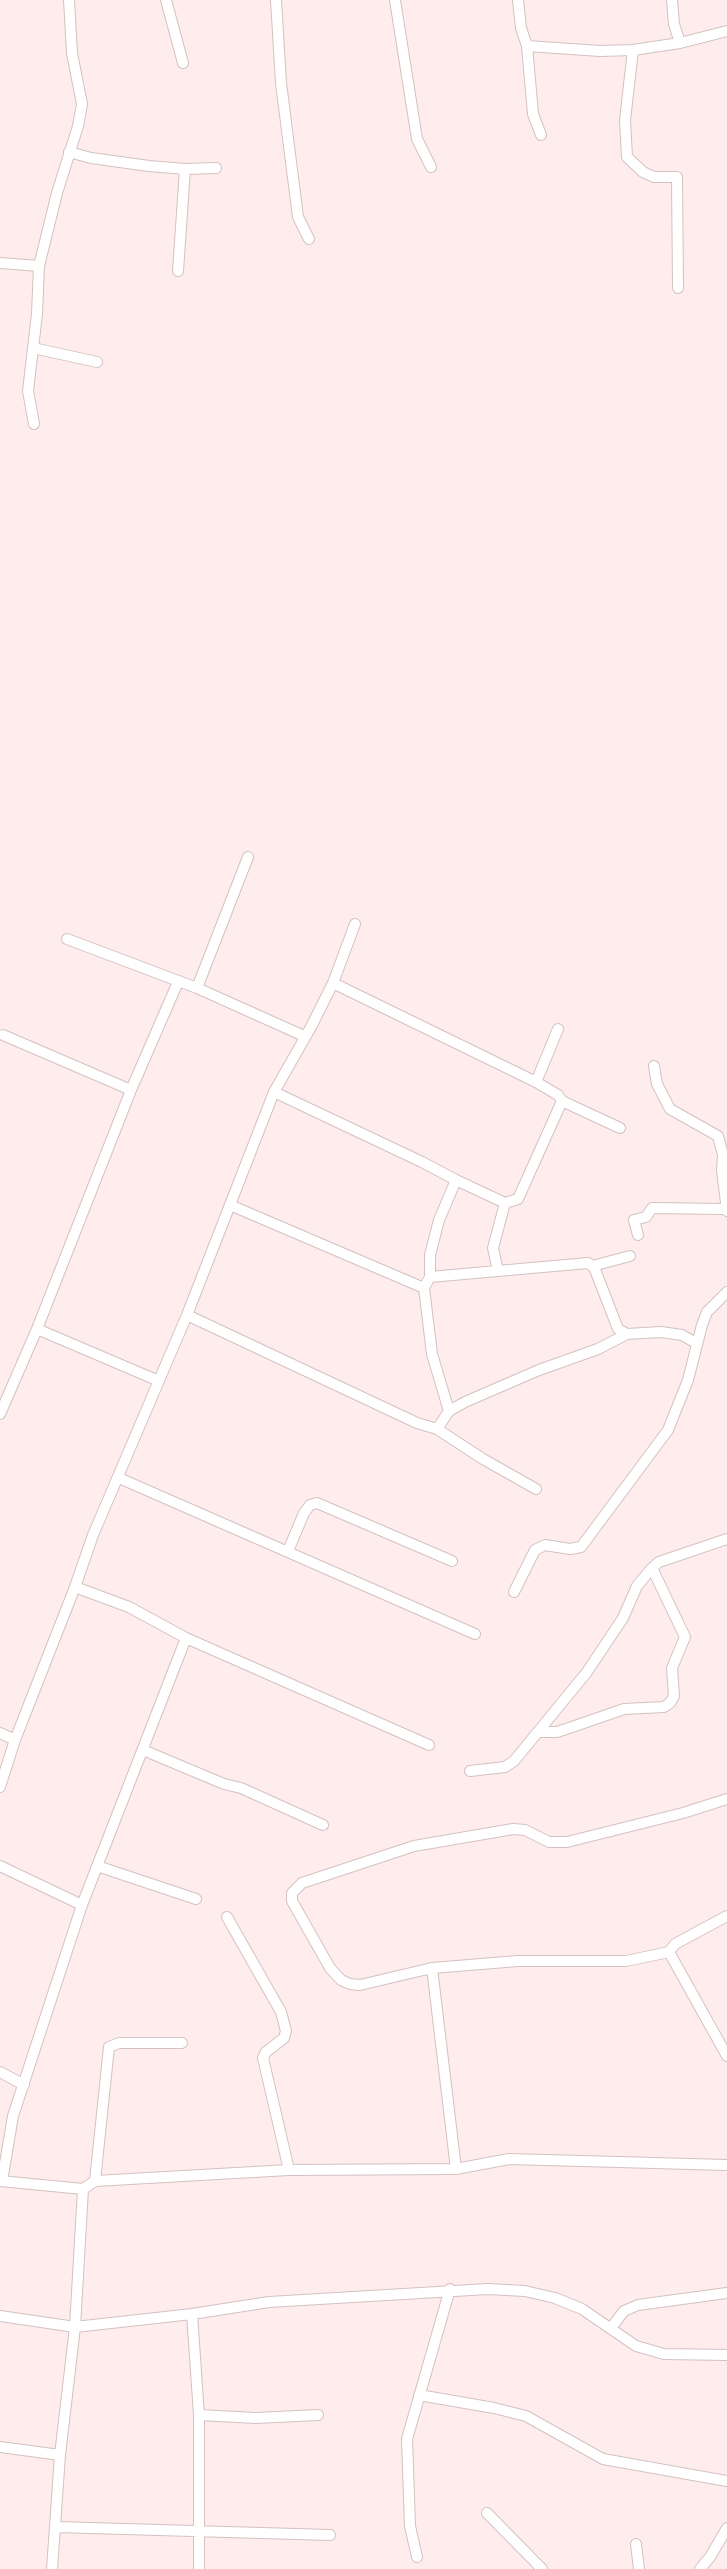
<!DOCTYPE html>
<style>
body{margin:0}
canvas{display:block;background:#feedec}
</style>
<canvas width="727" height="2569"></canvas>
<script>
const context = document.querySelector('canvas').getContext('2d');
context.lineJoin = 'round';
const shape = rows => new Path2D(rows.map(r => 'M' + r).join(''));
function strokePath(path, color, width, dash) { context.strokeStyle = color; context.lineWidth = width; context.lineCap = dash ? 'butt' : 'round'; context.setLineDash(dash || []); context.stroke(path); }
const street = shape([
 [166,0,183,63],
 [276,0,281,83,298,217,309,239],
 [395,0,417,139,431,167],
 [518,0,521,28,527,46,533,114,541,135],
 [672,0,674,24,680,43],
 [527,46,600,51,633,50,680,43,727,31],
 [633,50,625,120,627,157,643,172,654,177,677,177,678,288],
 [69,152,91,158,149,166,185,169,216,168],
 [0,263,39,266],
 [178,271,185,169],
 [33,348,97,362],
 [34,424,28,391,37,314,39,266,57,193,78,126,82,104,72,53,69,0],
 [67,939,197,988,304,1036],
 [333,983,355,924],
 [197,988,248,857],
 [3,1035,131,1090],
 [654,1066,657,1084,670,1109,718,1136,723,1155,722,1170,727,1211],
 [536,1082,558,1029],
 [274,1092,422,1162,456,1180],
 [562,1101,620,1128],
 [230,1205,424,1288],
 [638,1235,634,1220,646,1217,652,1208,726,1209],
 [592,1266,630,1256],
 [498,1271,493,1248,505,1203],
 [430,1277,588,1263,594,1267,618,1329,627,1334,661,1332,682,1335,696,1343],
 [187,1315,417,1423,437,1429,449,1411,465,1402,539,1370,598,1349,627,1334],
 [37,1329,159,1381],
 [0,1414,37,1329,131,1090,178,982],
 [437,1429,483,1459,536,1489],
 [119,1478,475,1634],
 [288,1551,304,1513,310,1505,317,1503,452,1561],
 [75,1587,129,1607,186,1638,429,1745],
 [514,1592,535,1550,545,1545,570,1549,581,1547,668,1430,688,1380,702,1325,707,1312,727,1292],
 [538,1732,557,1732,572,1727,624,1709,664,1707,670,1703,674,1696,672,1668,685,1637,652,1568],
 [0,1733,15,1740],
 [143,1750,224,1784,241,1788,323,1825],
 [470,1771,505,1767,514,1761,587,1672,623,1618,637,1586,652,1568,659,1562,727,1539],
 [0,1787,15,1740,75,1587,93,1535,187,1315,274,1092,311,1027,333,983,536,1082,558,1095,562,1101,518,1199,505,1203,456,1180,439,1220,430,1255,430,1277,424,1288,432,1354,449,1411],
 [727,1799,683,1813,567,1842,549,1842,525,1830,513,1829,414,1846,302,1883,292,1893,292,1901,330,1968,341,1980,350,1984,360,1985,432,1968,518,1961,626,1961,669,1952,675,1944,727,1916],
 [0,1866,82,1905],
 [97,1866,196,1899],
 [227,1917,281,2012,286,2031,284,2038,266,2052,263,2058,289,2170],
 [669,1952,727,2056],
 [432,1968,456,2169],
 [0,2072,24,2085],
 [0,2181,83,2189,95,2181,289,2170,456,2169,509,2159,727,2165],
 [2,2181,13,2116,82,1905,186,1638],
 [95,2181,109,2047,119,2043,182,2043],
 [192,2314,199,2415,199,2569],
 [0,2316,75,2327,192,2314,269,2302,488,2289,525,2291,555,2298,582,2309,636,2346,664,2354,727,2355],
 [611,2328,624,2311,638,2305,727,2293],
 [419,2395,494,2408,526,2416,603,2459,727,2481],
 [199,2415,256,2418,318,2415],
 [0,2447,60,2455,75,2327,83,2189],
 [487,2513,542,2569],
 [56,2527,330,2535],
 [636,2544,639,2569],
 [417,2557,410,2526,407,2439,450,2289],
 [52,2569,60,2455],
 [700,2569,710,2557,727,2528]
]);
strokePath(street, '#d3c2c1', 12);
strokePath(street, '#fff', 10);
</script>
